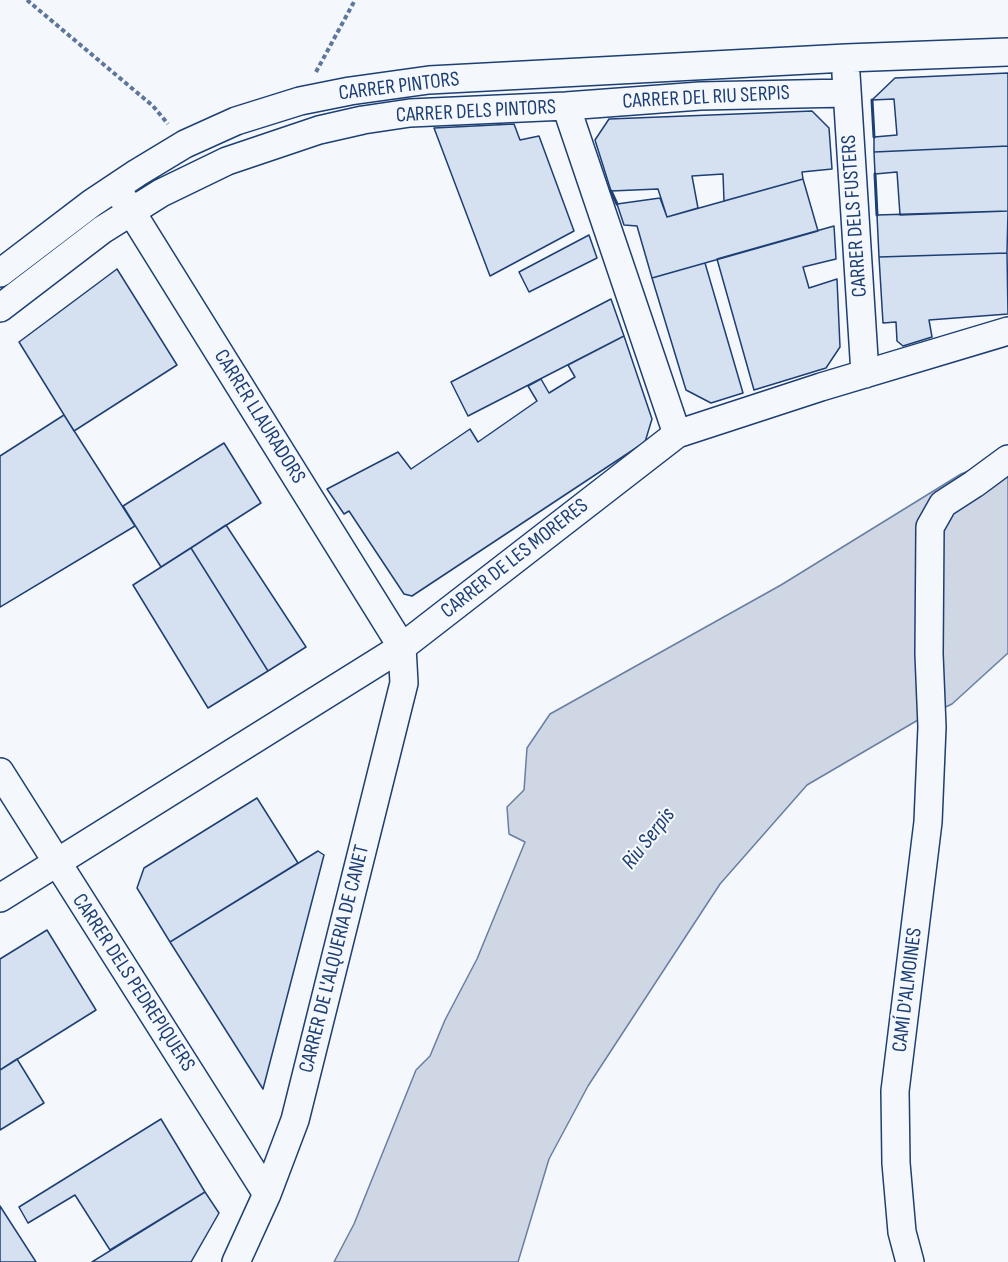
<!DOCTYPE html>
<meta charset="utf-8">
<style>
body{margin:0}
canvas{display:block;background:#f4f7fb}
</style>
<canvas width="1008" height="1262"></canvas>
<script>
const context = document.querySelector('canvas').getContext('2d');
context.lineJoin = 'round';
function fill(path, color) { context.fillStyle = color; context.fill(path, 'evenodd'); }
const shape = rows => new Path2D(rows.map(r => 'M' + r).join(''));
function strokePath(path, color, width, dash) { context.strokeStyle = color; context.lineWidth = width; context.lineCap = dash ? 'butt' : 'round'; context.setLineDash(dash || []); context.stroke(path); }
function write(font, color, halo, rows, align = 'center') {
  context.font = font + ' "Sofia Sans Condensed",sans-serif'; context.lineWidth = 4.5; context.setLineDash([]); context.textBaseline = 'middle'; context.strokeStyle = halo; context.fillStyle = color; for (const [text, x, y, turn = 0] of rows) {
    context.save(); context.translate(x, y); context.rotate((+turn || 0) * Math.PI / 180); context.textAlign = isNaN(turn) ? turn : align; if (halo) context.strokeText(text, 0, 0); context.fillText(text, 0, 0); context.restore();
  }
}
const water = shape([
 [1008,455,1008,653,952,704,918,720,807,785,720,884,588,1086,549,1159,518,1262,334,1262,354,1224,416,1070,430,1056,445,1020,477,959,525,842,509,834,507,807,524,790,527,748,550,714,781,585,961,474,1008,455]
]);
const building = shape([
 [1008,73,1008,146,874,152,874,137,897,135,894,99,872,100,895,78,1008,73],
 [812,111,829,128,832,169,802,172,803,179,724,201,723,174,692,176,698,208,667,217,658,189,611,191,595,140,609,119,812,111],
 [514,124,520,140,539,136,574,231,490,276,434,128,514,124],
 [1008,146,1008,211,900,215,897,172,875,174,874,152,1008,146],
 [803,179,818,231,652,278,637,226,624,225,617,204,660,198,667,217,803,179],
 [1008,211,1007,253,879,257,877,215,1008,211],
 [834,226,836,259,803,267,809,288,837,279,840,347,826,368,754,390,717,259,834,226],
 [589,235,597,258,529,292,519,272,589,235],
 [1007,253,1008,314,929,320,932,337,903,346,897,341,896,322,883,323,879,257,1007,253],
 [705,263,743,393,711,403,686,390,652,278,705,263],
 [117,269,177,365,74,431,19,342,117,269],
 [611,299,624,336,468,416,451,382,611,299],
 [624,336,652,419,645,442,412,596,404,594,349,511,344,514,327,489,398,452,411,469,470,429,478,442,537,401,528,386,541,379,549,393,575,377,568,365,624,336],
 [64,415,135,526,0,607,0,456,64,415],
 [224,443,261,503,161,567,123,506,224,443],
 [226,525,306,647,268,671,191,548,226,525],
 [191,548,268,671,208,708,133,585,191,548],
 [257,798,298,863,170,942,137,888,144,868,257,798],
 [318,851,324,855,263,1089,170,942,318,851],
 [47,930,96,1010,0,1070,0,959,47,930],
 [17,1059,44,1103,0,1130,0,1070,17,1059],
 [161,1119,205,1192,110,1250,75,1195,28,1223,19,1207,161,1119],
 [205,1192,219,1213,191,1262,92,1262,205,1192],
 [0,1206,36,1262,0,1262,0,1206]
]);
const path = shape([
 [27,0,153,106,168,124],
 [316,72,355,0]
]);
const minor = shape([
 [846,74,865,374],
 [566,106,677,434],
 [116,187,402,647,404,683,295,1120,267,1194,236,1262],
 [0,273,92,203,137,173,185,144,236,121,300,101,350,91,429,80,846,58,1008,52],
 [0,308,102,230,161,193,227,161,319,130,363,120,410,113,566,106,700,96,846,93],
 [0,772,267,1194],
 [0,898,402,647,677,434,821,387,1008,331],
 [910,1262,902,1232,896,1163,895,1091,928,822,932,727,929,654,930,527,943,504,974,484,1008,459]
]);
const wall = shape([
 [872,100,874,137],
 [875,174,877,215],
 [611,191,617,204]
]);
const streetNames = [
 ["CARRER PINTORS",399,87,-7],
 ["CARRER DEL RIU SERPIS",706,98,-3],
 ["CARRER DELS PINTORS",476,112,-3],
 ["CARRER DELS FUSTERS",855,216,-94],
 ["CARRER LLAURADORS",259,417,58],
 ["CARRER DE LES MORERES",515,559,-38],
 ["CARRER DE L'ALQUERIA DE CANET",335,959,-76],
 ["CARRER DELS PEDREPIQUERS",133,983,57],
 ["CAMÍ D'ALMOINES",908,990,-83]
];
const waterNames = [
 ["Riu Serpis",649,839,-52]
];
fill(water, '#cfd7e4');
strokePath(water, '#687fa3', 1.5);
fill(building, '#d5e0f0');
strokePath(building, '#1d3f73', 1.5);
strokePath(minor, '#1d3f73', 30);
strokePath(path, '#5e769c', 4, [4.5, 3]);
strokePath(minor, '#f4f7fb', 27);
strokePath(wall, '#1d3f73', 3);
write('21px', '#1d3f73', '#f4f7fb', streetNames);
write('italic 22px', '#1d3f73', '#f4f7fb', waterNames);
</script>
